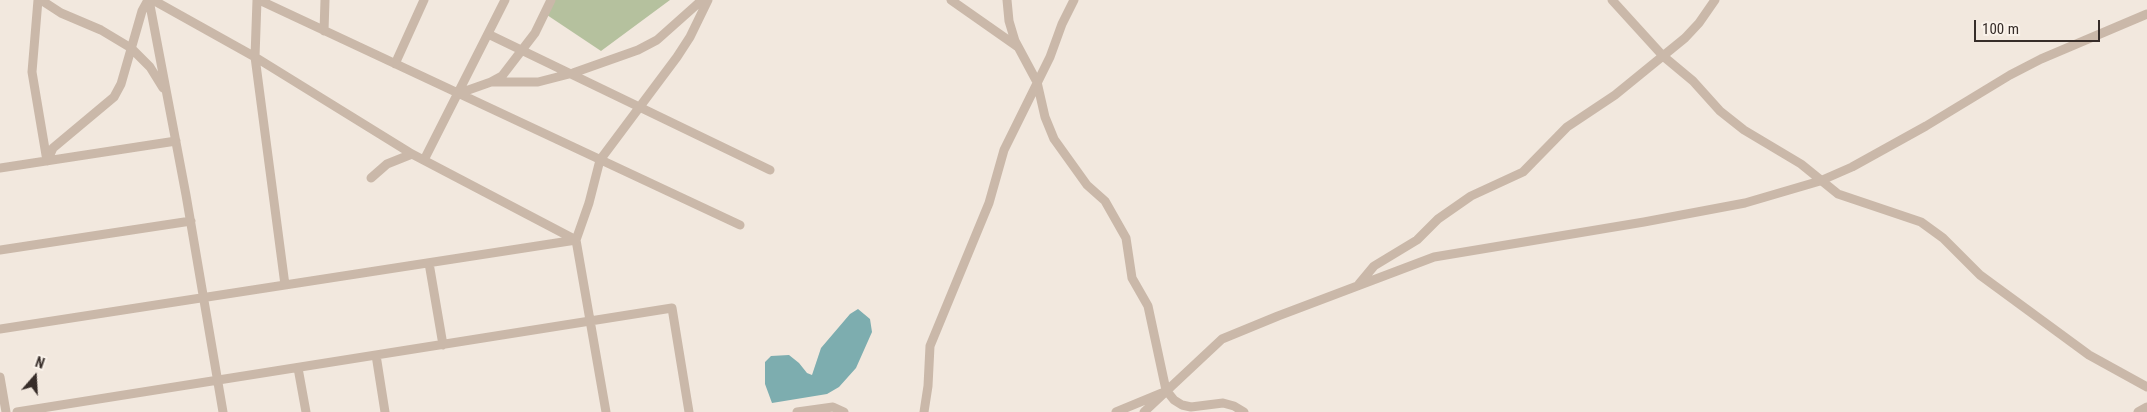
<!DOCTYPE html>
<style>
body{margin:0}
#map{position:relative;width:2147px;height:412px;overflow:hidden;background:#f2e8de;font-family:"Roboto Condensed",sans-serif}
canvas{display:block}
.north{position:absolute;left:10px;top:352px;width:50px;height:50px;-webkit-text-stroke:4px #faf2ea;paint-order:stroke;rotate:19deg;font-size:14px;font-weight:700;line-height:20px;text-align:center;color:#372d29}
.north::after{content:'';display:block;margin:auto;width:18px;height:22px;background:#372d29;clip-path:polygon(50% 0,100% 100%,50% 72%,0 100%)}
.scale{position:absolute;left:1974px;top:20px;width:126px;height:22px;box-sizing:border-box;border:2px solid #372d29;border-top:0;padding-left:6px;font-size:15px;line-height:18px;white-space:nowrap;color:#372d29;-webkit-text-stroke:4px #faf2ea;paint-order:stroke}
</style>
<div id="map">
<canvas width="2147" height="412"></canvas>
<div class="north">N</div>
<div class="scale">100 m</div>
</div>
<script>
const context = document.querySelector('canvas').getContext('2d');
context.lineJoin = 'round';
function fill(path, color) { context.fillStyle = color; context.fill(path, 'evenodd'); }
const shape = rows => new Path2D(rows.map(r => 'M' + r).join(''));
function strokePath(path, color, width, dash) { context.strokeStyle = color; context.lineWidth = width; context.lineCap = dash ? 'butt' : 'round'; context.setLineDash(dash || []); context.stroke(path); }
const green = shape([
 [551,0,670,0,601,51,544,13]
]);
const water = shape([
 [858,309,870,319,872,332,856,368,839,387,827,394,772,403,765,384,765,362,771,356,789,355,799,363,807,373,812,375,821,348,850,314]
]);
const street = shape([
 [38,0,32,72,47,161],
 [41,0,61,13,101,30,131,48,150,67,163,88],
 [149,0,186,195,223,412],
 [153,0,255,57,285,285],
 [257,0,255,57,412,154,576,240],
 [259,0,740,225],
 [951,0,1018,47],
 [1007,0,1009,21,1015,41,1037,82,1045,117,1054,139,1087,185,1105,201,1126,238,1132,278,1148,306,1166,390,1174,400,1182,405,1191,407,1223,403,1234,406,1244,412],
 [1612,0,1663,56,1693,81,1720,111,1744,130,1801,164,1838,194,1921,222,1943,238,1980,275,2089,355,2147,387],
 [324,31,325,0],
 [488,34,770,170],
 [395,64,424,0],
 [491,82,538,82,573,73,638,50,657,40,702,0],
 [457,94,491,82,502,76,535,33,551,0],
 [424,160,505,0],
 [47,161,53,148,114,97,121,84,142,11,148,0],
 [0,168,176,141],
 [371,178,387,164,412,154],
 [0,250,191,221],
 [429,263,443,345],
 [1359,284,1374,266,1417,240,1438,219,1471,196,1523,172,1567,127,1615,95,1685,38,1699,23,1715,0],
 [0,329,576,240],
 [376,355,385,412],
 [298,368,306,412],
 [0,377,6,412],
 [17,412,672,308,689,412],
 [606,412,576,240,589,203,600,160,677,57,690,37,708,0],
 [797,412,833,407,844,412],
 [924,412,928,386,930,346,989,203,1004,150,1050,57,1062,24,1074,0],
 [1116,412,1162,393],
 [1144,412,1222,339,1278,316,1434,257,1644,222,1745,203,1820,181,1852,167,1926,126,2010,75,2041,59,2147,14],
 [2138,412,2147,407]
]);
fill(green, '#b5c19e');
fill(water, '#7dadaf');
strokePath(street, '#cab8a9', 9);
</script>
